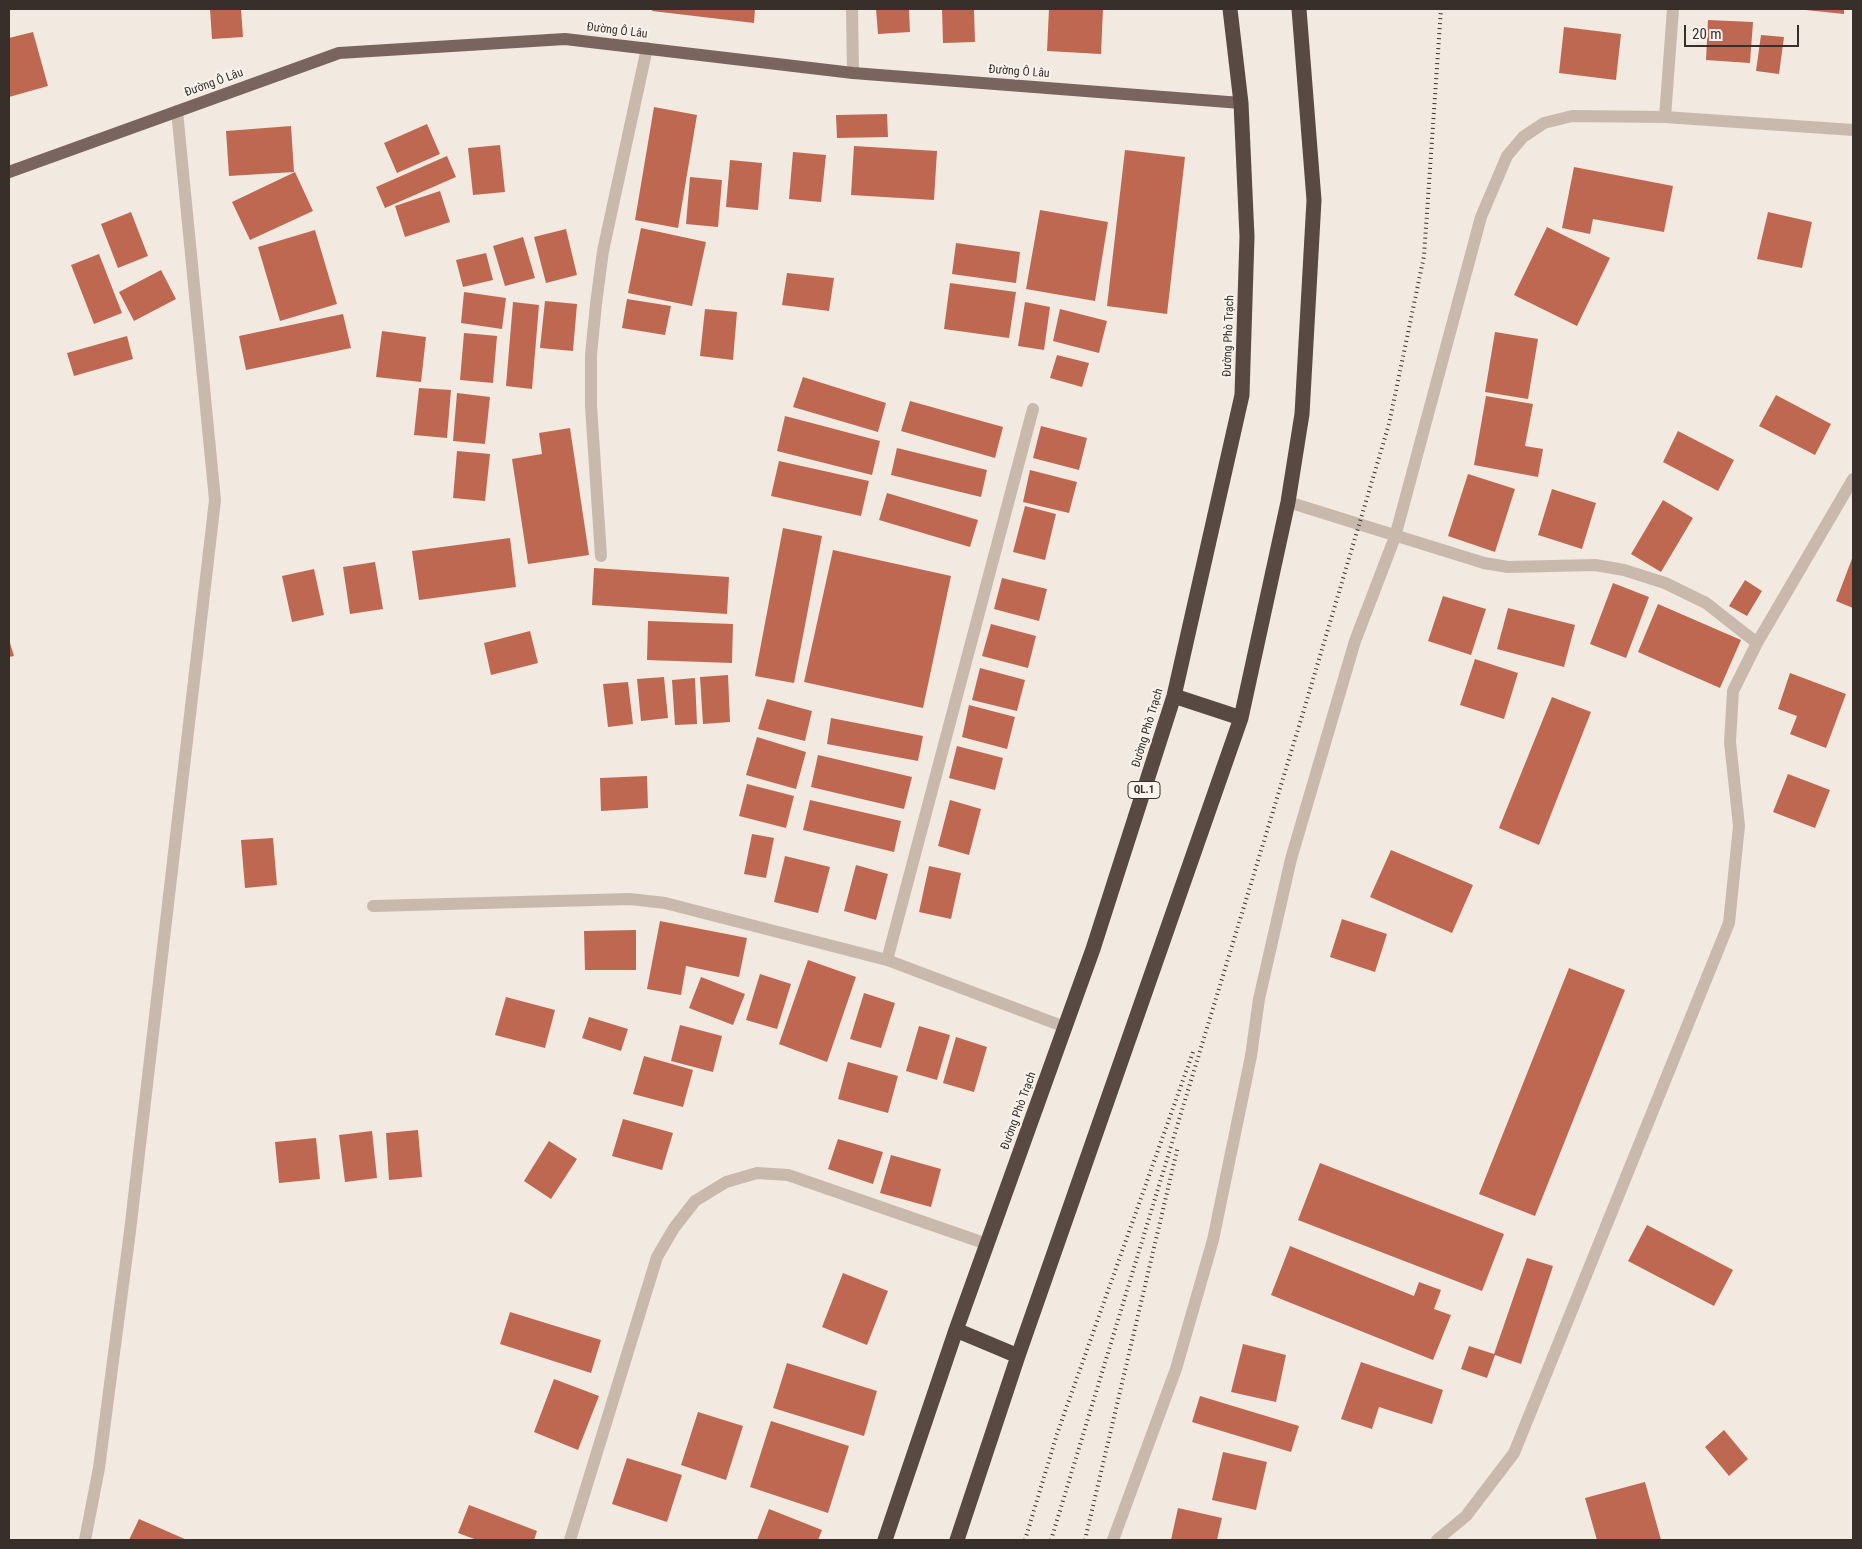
<!DOCTYPE html>
<meta charset="utf-8">
<style>
body{margin:0}
#map{position:relative;width:1862px;height:1549px;overflow:hidden;background:#f2e9e0;font-family:"Roboto Condensed",sans-serif}
canvas{display:block}
.frame{position:absolute;inset:0;border:10px solid #382f2b;pointer-events:none}
.scale{position:absolute;left:1684px;top:25px;width:115px;height:22px;box-sizing:border-box;border:2px solid #382f2b;border-top:0;padding-left:6px;font-size:15px;line-height:18px;white-space:nowrap;color:#382f2b;-webkit-text-stroke:4px #f9f3ed;paint-order:stroke}
</style>
<div id="map">
<canvas width="1862" height="1549"></canvas>
<div class="frame"></div>
<div class="scale">20 m</div>
</div>
<script>
const context = document.querySelector('canvas').getContext('2d');
context.lineJoin = 'round';
function fill(path, color) { context.fillStyle = color; context.fill(path, 'evenodd'); }
const shape = rows => new Path2D(rows.map(r => 'M' + r).join(''));
function strokePath(path, color, width, dash) { context.strokeStyle = color; context.lineWidth = width; context.lineCap = dash ? 'butt' : 'round'; context.setLineDash(dash || []); context.stroke(path); }
function write(font, color, halo, rows, align = 'center') {
  context.font = font + ' "Roboto Condensed",sans-serif'; context.lineWidth = 4; context.setLineDash([]); context.textBaseline = 'middle'; context.strokeStyle = halo; context.fillStyle = color; for (const [text, x, y, turn = 0] of rows) {
    context.save(); context.translate(x, y); context.rotate((+turn || 0) * Math.PI / 180); context.textAlign = isNaN(turn) ? turn : align; if (halo) context.strokeText(text, 0, 0); context.fillText(text, 0, 0); context.restore();
  }
}
const building = shape([
 [210,9,241,9,243,37,212,39],
 [653,9,755,9,754,23,652,11],
 [876,9,909,9,910,32,878,34],
 [942,9,974,9,975,42,943,43],
 [1049,9,1103,9,1101,54,1047,51],
 [1796,9,1844,9,1844,14],
 [1708,20,1753,22,1750,63,1706,60],
 [1564,27,1621,34,1616,80,1559,73],
 [33,32,48,86,9,97,9,38],
 [1761,35,1784,37,1779,74,1756,71],
 [654,107,697,115,678,228,635,220],
 [887,114,888,137,837,138,836,115],
 [427,124,440,154,397,173,384,143],
 [291,126,294,172,229,176,226,131],
 [500,145,505,192,473,195,468,148],
 [854,146,937,151,934,200,851,195],
 [1125,150,1185,157,1167,314,1107,306],
 [793,152,826,155,821,202,789,199],
 [447,156,456,177,385,208,376,187],
 [730,160,762,163,758,210,726,207],
 [1574,167,1673,186,1664,232,1593,219,1590,234,1562,228],
 [295,172,313,211,250,240,232,202],
 [690,177,722,180,718,227,686,224],
 [440,191,450,222,405,237,395,206],
 [1040,210,1108,222,1095,301,1026,289],
 [131,212,148,256,118,268,101,224],
 [1768,212,1812,222,1802,268,1757,259],
 [1547,227,1610,258,1577,326,1514,295],
 [641,228,706,242,692,306,628,293],
 [566,229,577,275,546,283,534,237],
 [315,230,337,304,280,321,258,247],
 [523,237,535,278,505,286,493,246],
 [956,243,1020,252,1016,283,952,274],
 [486,253,493,280,463,287,456,260],
 [99,254,122,313,94,324,71,265],
 [161,270,176,299,134,321,119,292],
 [787,273,834,278,829,311,782,305],
 [950,283,1016,292,1009,338,944,329],
 [464,292,506,298,502,329,461,323],
 [627,299,671,306,665,335,622,328],
 [545,301,577,304,573,351,540,348],
 [513,302,539,305,532,389,506,386],
 [1025,302,1050,307,1044,350,1018,346],
 [705,309,737,312,733,360,700,356],
 [1060,309,1107,321,1099,353,1053,341],
 [343,314,351,348,246,370,239,336],
 [382,331,426,337,421,382,376,377],
 [1495,332,1538,339,1528,399,1485,392],
 [464,333,497,336,493,383,460,380],
 [127,336,133,359,74,376,67,353],
 [1057,355,1089,363,1082,387,1050,378],
 [803,377,886,403,878,432,793,407],
 [419,388,451,390,447,438,414,435],
 [457,393,490,397,485,444,453,441],
 [1776,395,1831,424,1815,455,1759,426],
 [1486,396,1533,404,1525,446,1543,449,1538,477,1474,465],
 [910,401,1003,427,995,458,901,431],
 [785,416,880,441,872,475,777,451],
 [1041,426,1087,438,1079,470,1033,458],
 [570,428,589,555,528,564,512,459,542,454,539,433],
 [1678,431,1734,460,1718,491,1663,462],
 [897,448,987,470,981,497,891,475],
 [457,451,490,454,485,501,453,498],
 [779,461,869,481,861,516,771,496],
 [1030,470,1077,482,1069,513,1023,502],
 [1468,474,1515,489,1495,552,1448,536],
 [1552,489,1596,503,1582,549,1538,535],
 [887,493,978,520,970,547,879,520],
 [1663,500,1693,518,1661,572,1631,554],
 [1025,506,1056,514,1045,560,1013,552],
 [783,528,822,536,794,683,755,676],
 [510,538,516,587,419,600,412,551],
 [833,550,951,576,923,708,804,682],
 [1853,556,1853,608,1836,601],
 [375,562,383,609,350,614,343,567],
 [594,568,729,577,727,614,592,605],
 [314,569,324,615,292,622,282,576],
 [1002,578,1047,589,1039,621,994,609],
 [1745,580,1762,591,1747,616,1729,606],
 [1613,583,1649,597,1626,658,1590,644],
 [1443,596,1486,609,1471,655,1428,641],
 [1658,604,1741,640,1720,688,1638,652],
 [1508,608,1575,625,1564,667,1497,649],
 [648,621,733,624,732,663,647,660],
 [991,624,1036,636,1028,668,982,656],
 [530,631,538,663,491,675,484,643],
 [9,640,14,656,9,657],
 [1475,659,1518,673,1504,719,1460,705],
 [980,668,1025,680,1017,711,972,700],
 [1790,673,1846,694,1826,748,1790,734,1797,716,1778,709],
 [728,675,730,722,703,724,700,677],
 [664,677,668,718,641,721,637,679],
 [695,678,697,724,675,725,672,680],
 [628,682,633,724,608,727,603,684],
 [1552,697,1591,712,1539,845,1499,828],
 [767,699,812,711,805,741,758,729],
 [969,705,1015,717,1007,749,962,737],
 [831,718,923,736,918,761,827,744],
 [757,737,806,752,796,789,746,775],
 [957,746,1003,758,995,790,949,778],
 [818,755,912,777,904,809,811,787],
 [1788,774,1830,790,1815,828,1773,812],
 [647,776,648,808,601,811,600,778],
 [747,784,794,796,786,828,739,816],
 [810,800,901,821,894,852,803,830],
 [950,800,981,809,969,855,938,846],
 [752,834,774,838,766,878,744,874],
 [273,838,277,885,245,888,241,840],
 [1391,850,1473,885,1452,933,1370,897],
 [785,856,830,867,818,913,774,902],
 [856,865,888,874,876,920,844,911],
 [929,866,961,873,951,919,919,912],
 [1342,919,1387,934,1375,972,1330,957],
 [660,921,747,938,739,977,686,966,681,995,647,989],
 [636,930,636,970,585,970,584,931],
 [808,960,856,977,827,1062,779,1044],
 [1569,968,1625,990,1535,1216,1479,1194],
 [760,974,791,984,777,1029,746,1020],
 [701,977,745,994,733,1025,689,1008],
 [864,993,895,1003,881,1048,850,1039],
 [506,997,555,1010,545,1048,495,1035],
 [589,1017,628,1029,621,1051,582,1038],
 [680,1025,722,1036,713,1072,671,1061],
 [919,1026,950,1035,937,1080,906,1071],
 [956,1037,987,1047,974,1092,943,1083],
 [644,1056,693,1070,683,1107,633,1094],
 [848,1062,898,1076,888,1113,838,1099],
 [623,1119,673,1133,662,1170,612,1156],
 [418,1130,422,1177,389,1180,386,1133],
 [372,1131,377,1178,345,1182,339,1135],
 [316,1138,320,1179,279,1183,275,1142],
 [838,1139,883,1152,873,1184,828,1169],
 [549,1141,577,1159,551,1199,524,1181],
 [891,1155,941,1169,931,1207,880,1193],
 [1320,1163,1504,1234,1482,1291,1298,1220],
 [1647,1225,1733,1270,1714,1306,1628,1261],
 [1290,1246,1414,1296,1419,1282,1441,1290,1434,1309,1451,1315,1433,1360,1271,1295],
 [1527,1258,1553,1266,1521,1364,1495,1355,1487,1378,1461,1369,1469,1346,1494,1354],
 [843,1273,888,1291,867,1345,822,1327],
 [510,1312,601,1340,591,1373,500,1344],
 [1243,1344,1286,1355,1276,1402,1231,1392],
 [1361,1362,1443,1390,1432,1424,1379,1407,1372,1429,1341,1419],
 [787,1363,877,1391,864,1436,773,1408],
 [554,1379,599,1396,578,1450,534,1432],
 [1200,1396,1299,1426,1291,1452,1192,1422],
 [698,1412,743,1426,726,1480,681,1465],
 [771,1421,849,1446,828,1513,750,1487],
 [1724,1430,1748,1459,1729,1476,1705,1447],
 [1223,1452,1267,1462,1256,1510,1212,1500],
 [627,1458,682,1475,667,1522,612,1504],
 [1645,1482,1661,1540,1597,1540,1585,1498],
 [469,1505,537,1531,534,1540,477,1540,458,1533],
 [1178,1508,1222,1518,1217,1540,1171,1540],
 [769,1509,822,1530,818,1540,757,1540],
 [139,1519,187,1540,129,1540]
]);
const minor = shape([
 [852,9,853,73],
 [1665,117,1673,9],
 [1288,502,1484,563,1508,567,1595,565,1624,570,1665,583,1706,603,1757,643],
 [601,556,591,406,591,355,596,304,603,251,647,48],
 [373,906,630,899,665,903,887,960,1065,1027],
 [887,960,1033,409],
 [85,1540,99,1468,130,1231,215,500,177,111],
 [570,1540,657,1257,674,1228,695,1201,726,1182,757,1173,788,1175,987,1244],
 [1113,1540,1176,1369,1213,1240,1251,1056,1259,999,1291,859,1355,641,1395,537,1481,217,1507,156,1523,137,1544,123,1572,116,1665,117,1853,130],
 [1437,1540,1466,1516,1514,1453,1729,923,1739,826,1730,742,1733,691,1757,643,1853,479]
]);
const major = shape([
 [9,172,339,53,565,39,853,73,1241,103]
]);
const highway = shape([
 [1174,696,1241,718],
 [956,1330,1018,1356],
 [885,1540,956,1330,1093,949,1174,696,1242,395,1247,237,1241,103,1230,9],
 [957,1540,1018,1356,1241,718,1288,502,1302,414,1314,200,1299,9]
]);
const rail = shape([
 [1025,1540,1057,1434,1193,1052],
 [1051,1540,1306,703,1389,424,1424,256,1441,9],
 [1085,1540,1178,1146]
]);
const shields = [
 [1144,790,32]
];
const shieldNames = [
 ["QL.1",1144,790]
];
const streetNames = [
 ["Đường Ô Lâu",617,31,7],
 ["Đường Ô Lâu",1019,72,4],
 ["Đường Ô Lâu",214,83,-20],
 ["Đường Phò Trạch",1229,336,-88],
 ["Đường Phò Trạch",1148,728,-73],
 ["Đường Phò Trạch",1019,1111,-70]
];
fill(building, '#be6852');
strokePath(minor, '#c9b9ad', 12);
strokePath(major, '#79655d', 12);
strokePath(highway, '#584943', 15);
strokePath(rail, '#382f2b', 4, [1, 4]);
for (const [x, y, w] of shields) { const box = new Path2D(); box.roundRect(x - w / 2, y - 8.5, w, 17, 4); context.fillStyle = '#f9f3ed'; context.fill(box); strokePath(box, '#382f2b', 1); }
write('bold 11px', '#382f2b', null, shieldNames);
write('12px', '#382f2b', '#f9f3ed', streetNames);
</script>
